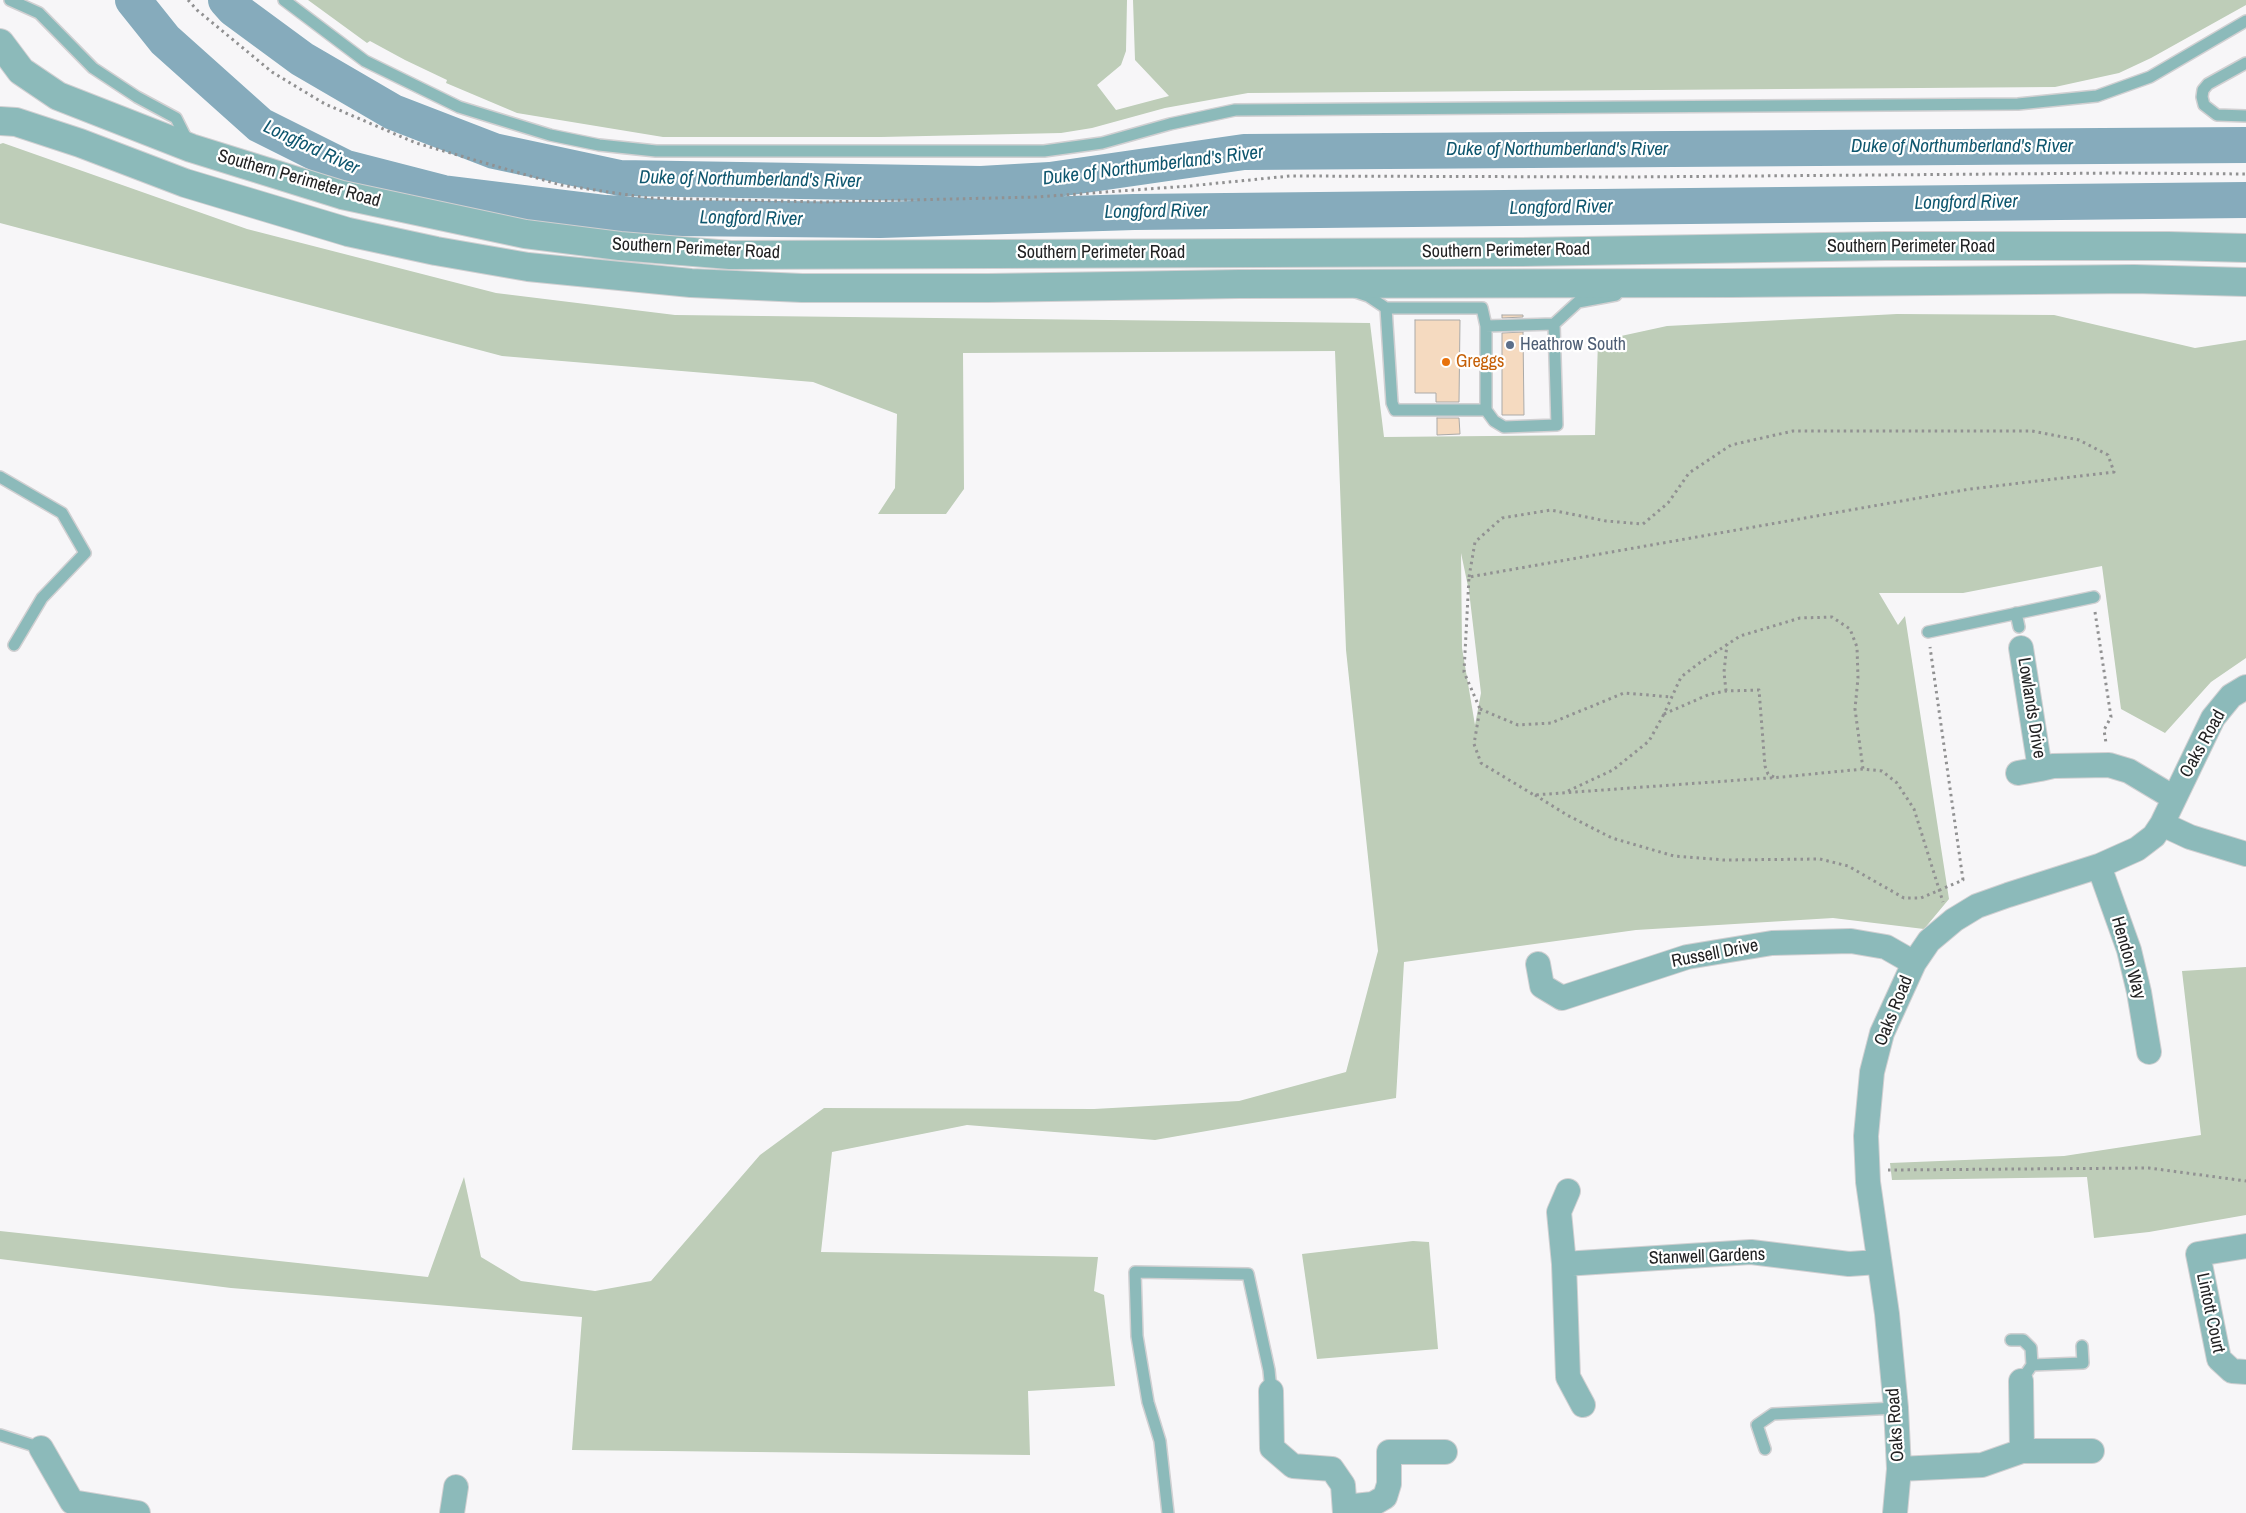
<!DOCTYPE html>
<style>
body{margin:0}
canvas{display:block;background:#f7f6f8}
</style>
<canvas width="2246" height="1513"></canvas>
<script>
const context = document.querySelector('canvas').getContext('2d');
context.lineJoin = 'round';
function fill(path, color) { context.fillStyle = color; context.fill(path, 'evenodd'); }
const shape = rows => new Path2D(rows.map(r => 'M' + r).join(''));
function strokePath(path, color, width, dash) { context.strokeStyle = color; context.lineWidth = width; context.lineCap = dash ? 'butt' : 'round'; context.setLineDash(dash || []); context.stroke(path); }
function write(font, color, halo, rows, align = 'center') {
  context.font = font + ' "Archivo Narrow",sans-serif'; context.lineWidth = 4.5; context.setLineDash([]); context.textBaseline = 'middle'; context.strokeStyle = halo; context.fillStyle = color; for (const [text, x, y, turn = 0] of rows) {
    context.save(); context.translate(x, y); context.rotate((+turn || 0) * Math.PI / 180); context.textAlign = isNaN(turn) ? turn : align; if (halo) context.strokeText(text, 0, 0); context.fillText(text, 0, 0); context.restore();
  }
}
const green = shape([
 [308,0,1127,0,1126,51,1121,65,1097,85,1116,110,1169,96,1135,60,1133,0,2246,0,2246,5,2151,58,2119,73,2055,87,1248,93,1165,108,1092,128,1061,133,881,137,663,137,517,113,446,83,447,80,405,60,370,41,367,43],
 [3,143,247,229,496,293,675,315,1370,323,1384,437,1595,435,1598,341,1667,326,1897,314,2054,315,2195,348,2246,340,2246,658,2211,682,2165,733,2121,709,2102,566,1963,593,1879,593,1898,625,1905,616,1949,899,1924,929,1833,918,1636,930,1404,962,1396,1098,1155,1140,967,1125,832,1152,821,1252,1098,1257,1094,1291,1104,1295,1115,1386,1028,1391,1030,1455,572,1450,582,1317,231,1288,0,1259,0,1231,428,1277,464,1177,481,1257,521,1281,595,1291,651,1281,760,1155,824,1108,1094,1109,1239,1101,1346,1072,1378,951,1346,650,1335,351,963,353,964,489,946,514,878,514,895,488,897,414,813,382,502,356,0,223,0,144],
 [1461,553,1469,591,1481,693,1475,725,1462,648],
 [2246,967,2246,1215,2149,1232,2094,1238,2087,1177,1892,1180,1890,1163,2064,1156,2201,1135,2182,971],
 [1413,1241,1429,1242,1438,1349,1317,1359,1302,1254]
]);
const river = shape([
 [133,0,165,40,260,125,346,168,443,193,606,213,673,218,880,220,1134,212,2246,200],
 [226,0,234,9,302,59,393,112,494,151,620,178,981,184,1050,180,1244,152,2246,145]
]);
const building = shape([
 [1502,315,1523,315,1523,317,1502,318,1502,315],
 [1415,320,1460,320,1459,402,1436,402,1436,393,1415,393,1415,320],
 [1523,332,1524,415,1502,415,1502,333,1523,332],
 [1437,418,1459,418,1460,434,1437,435,1437,418]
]);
const path = shape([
 [188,0,197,10,272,72,325,104,416,143,561,185,649,198,823,202,1037,197,1189,186,1290,176,1629,177,2121,173,2246,174],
 [1469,577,1475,542,1502,518,1551,510,1606,521,1643,524,1668,503,1689,473,1731,445,1793,431,2032,431,2079,440,2108,455,2114,472,1970,489,1469,577,1464,672,1480,709,1474,744,1481,763,1534,795,1782,777,1863,769,1882,771,1897,783,1914,809,1943,902],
 [2095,612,2111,717,2104,730,2106,743],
 [1726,691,1724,672,1727,644],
 [1480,709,1518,725,1551,723,1624,693,1672,697],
 [1774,777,1768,774,1765,766,1759,690,1726,691,1710,694,1664,714,1681,677,1698,664,1740,636,1800,618,1832,617,1850,629,1857,647,1858,678,1855,709,1863,769],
 [1568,791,1613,770,1649,741,1664,714],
 [1535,795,1567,815,1612,838,1674,856,1724,860,1820,859,1848,866,1904,898,1921,898,1963,880,1930,647],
 [1888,1170,2149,1168,2246,1181]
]);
const service = shape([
 [10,0,39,13,93,68,137,97,176,118,188,142],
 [284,0,365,61,459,107,550,135,599,145,656,151,1044,151,1102,143,1170,124,1235,110,2018,104,2097,96,2150,77,2246,21],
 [2246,63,2208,84,2203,90,2202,97,2204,105,2217,115,2246,116],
 [1356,292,1368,296,1386,308,1482,308,1486,326,1554,324,1578,302,1616,295],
 [1386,308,1392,403,1395,410,1486,410,1486,326],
 [1486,410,1494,421,1504,427,1557,425,1554,324],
 [0,477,62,513,85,553,42,598,14,645],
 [2016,613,2019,627],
 [1928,632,2094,597],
 [2011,1340,2023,1340,2031,1348,2032,1365],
 [2021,1381,2032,1365,2083,1363,2082,1346],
 [0,1435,41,1448],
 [1765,1449,1757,1425,1773,1414,1896,1408],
 [1168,1513,1160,1441,1148,1402,1137,1336,1135,1272,1248,1274,1269,1370,1271,1391]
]);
const minor = shape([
 [2021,648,2040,769,2053,766,2109,765,2129,771,2174,798],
 [2018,773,2040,769],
 [2162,824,2190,837,2246,854],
 [2099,866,2129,950,2139,992,2149,1052],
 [1538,964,1542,986,1562,998,1687,957,1772,943,1851,941,1886,947,1914,963],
 [1568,1191,1559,1212,1564,1264,1568,1377,1583,1405],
 [2246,1246,2198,1254,2219,1359,2232,1371,2246,1372],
 [1564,1264,1751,1252,1849,1264,1878,1262],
 [2021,1381,2022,1451],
 [1271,1391,1272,1448,1293,1466,1332,1469,1343,1485,1345,1513],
 [41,1448,72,1502,138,1513],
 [1899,1469,1982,1465,2022,1451,2092,1451],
 [1345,1507,1373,1504,1385,1497,1389,1484,1389,1452,1445,1452],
 [452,1513,456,1487],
 [1895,1513,1899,1469,1896,1408,1887,1314,1868,1182,1866,1136,1872,1072,1882,1033,1914,963,1929,941,1954,920,1977,906,2008,895,2099,866,2137,849,2154,836,2162,824,2213,718,2231,696,2246,687]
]);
const tertiary = shape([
 [0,43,21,71,58,96,191,148,342,195,525,234,620,246,730,255,1522,252,1885,246,2168,246,2246,248],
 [0,121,16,122,80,143,185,183,348,232,436,251,528,267,691,283,802,288,988,288,1239,284,1732,283,2134,279,2246,282]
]);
const markers = [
 [1510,345,5,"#5c6f8a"],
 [1446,362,5,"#e8710a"]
];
const streetNames = [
 ["Southern Perimeter Road",299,179,16],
 ["Southern Perimeter Road",1911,247],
 ["Southern Perimeter Road",696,249,3],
 ["Southern Perimeter Road",1506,251,-1],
 ["Southern Perimeter Road",1101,253],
 ["Lowlands Drive",2031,708,81],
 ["Oaks Road",2203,744,-61],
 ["Russell Drive",1715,954,-11],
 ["Hendon Way",2128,958,74],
 ["Oaks Road",1894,1011,-68],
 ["Stanwell Gardens",1707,1257,-2],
 ["Lintott Court",2210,1313,78],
 ["Oaks Road",1896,1425,-94]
];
const serviceNames = [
 ["Heathrow South",1520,345]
];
const foodNames = [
 ["Greggs",1456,362]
];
const waterNames = [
 ["Duke of Northumberland's River",1962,147],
 ["Longford River",311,148,25],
 ["Duke of Northumberland's River",1557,150],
 ["Duke of Northumberland's River",1153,166,-7],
 ["Duke of Northumberland's River",750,180,1],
 ["Longford River",1966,203,-1],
 ["Longford River",1561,208,-1],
 ["Longford River",1156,212,-1],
 ["Longford River",751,219,1]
];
fill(green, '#becdb8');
strokePath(river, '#86abbc', 36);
fill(building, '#f5dac0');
strokePath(building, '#abaaa8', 1);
strokePath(service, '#d1d0d2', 14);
strokePath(minor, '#d1d0d2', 26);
strokePath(tertiary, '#d1d0d2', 30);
strokePath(path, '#919192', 3, [2.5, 4]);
strokePath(service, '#8cbaba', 11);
strokePath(minor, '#8cbaba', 24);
strokePath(tertiary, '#8cbaba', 28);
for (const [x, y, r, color] of markers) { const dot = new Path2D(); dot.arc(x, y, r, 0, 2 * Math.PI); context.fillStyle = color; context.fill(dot); strokePath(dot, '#fff', 2); }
write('18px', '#222223', '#fff', streetNames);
write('18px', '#4e5e75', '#fff', serviceNames, 'left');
write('18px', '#c56008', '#fff', foodNames, 'left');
write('italic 19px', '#0e566e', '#fff', waterNames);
</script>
